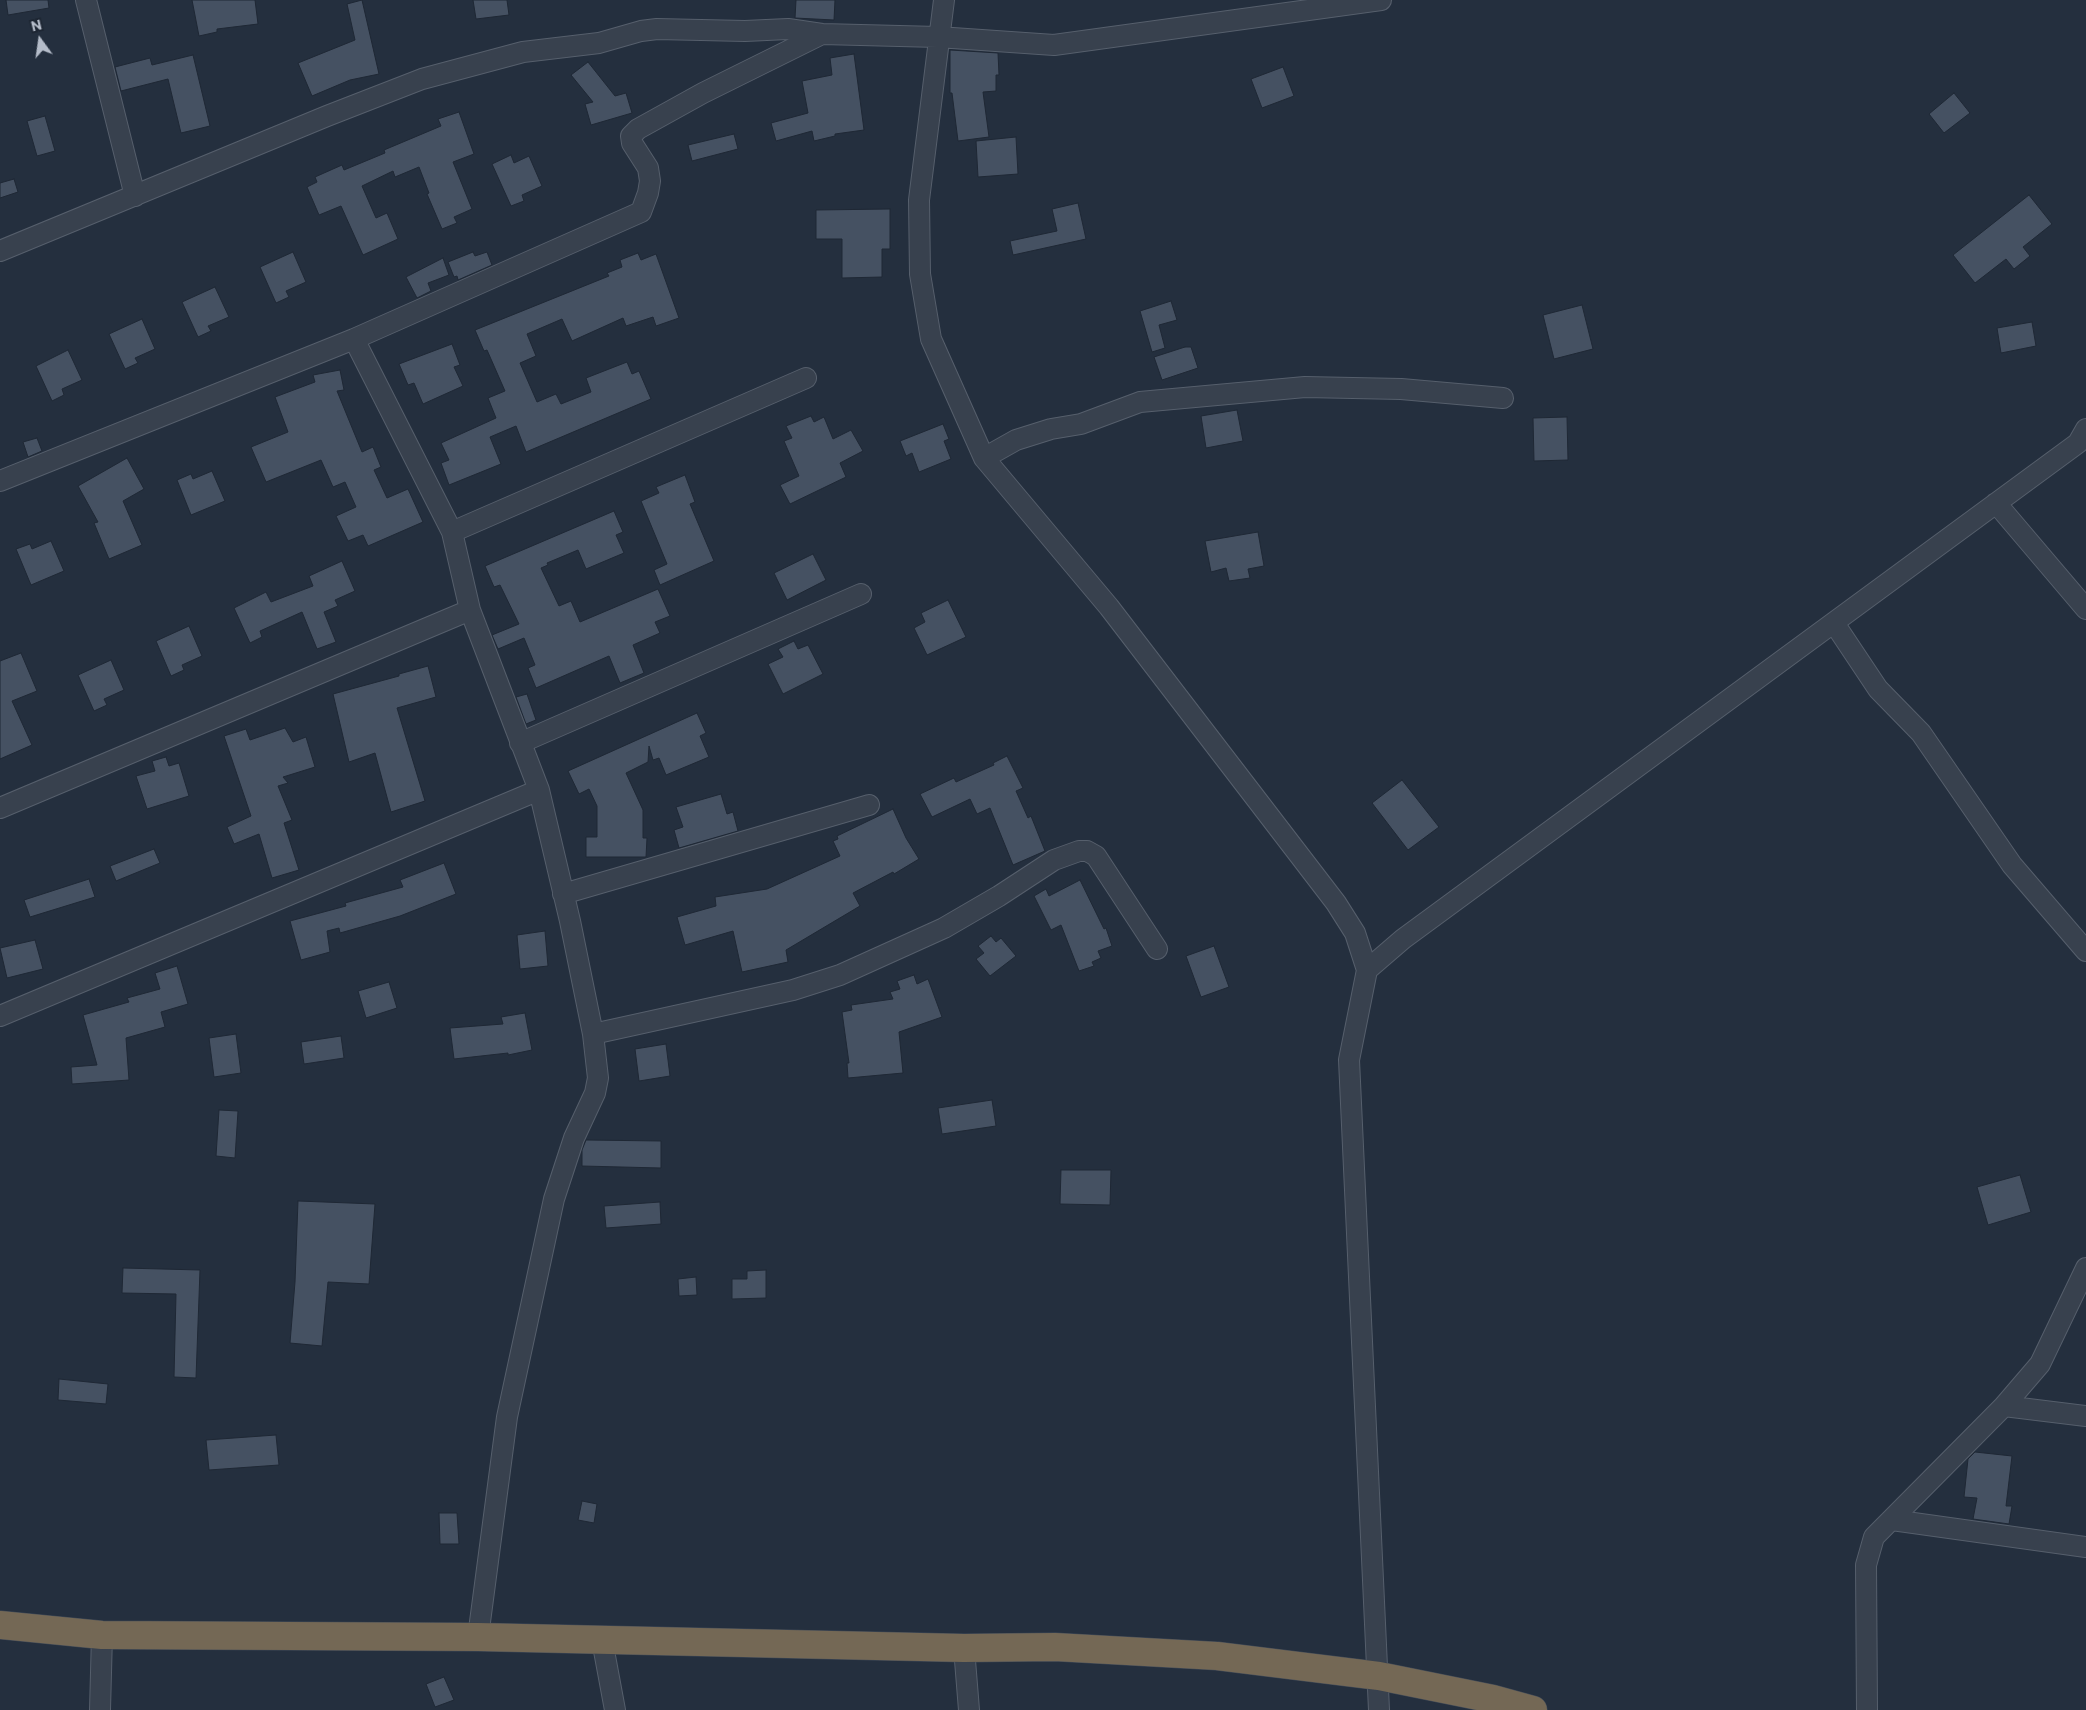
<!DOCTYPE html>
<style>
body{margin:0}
#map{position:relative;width:2086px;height:1710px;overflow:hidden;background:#242f3e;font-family:Commissioner,sans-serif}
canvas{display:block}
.north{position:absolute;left:15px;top:15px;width:50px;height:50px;-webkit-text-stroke:4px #1d2633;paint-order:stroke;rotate:346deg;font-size:14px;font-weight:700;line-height:20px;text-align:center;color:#b4bcc9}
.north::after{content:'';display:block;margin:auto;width:18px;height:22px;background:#b4bcc9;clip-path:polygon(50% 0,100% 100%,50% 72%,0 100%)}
</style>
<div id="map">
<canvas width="2086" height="1710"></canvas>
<div class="north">N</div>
</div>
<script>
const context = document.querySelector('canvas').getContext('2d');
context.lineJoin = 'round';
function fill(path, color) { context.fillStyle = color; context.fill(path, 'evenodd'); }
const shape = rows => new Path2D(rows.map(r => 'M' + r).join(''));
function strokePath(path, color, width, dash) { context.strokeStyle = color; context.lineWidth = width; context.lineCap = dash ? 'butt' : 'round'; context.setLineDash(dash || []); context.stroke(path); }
const building = shape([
 [6,0,48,0,49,8,8,15,6,0],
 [192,0,255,0,258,24,217,29,217,32,199,36,192,0],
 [362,0,379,74,350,80,312,96,298,63,355,40,347,4,362,0],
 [473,0,507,0,509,15,476,19,473,0],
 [796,0,835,0,834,20,795,18,796,0],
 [950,50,998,53,999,75,996,75,996,91,983,92,989,137,958,141,952,93,950,93,950,50],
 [854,54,864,130,835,134,835,136,814,141,812,131,776,141,771,123,808,113,802,81,832,75,830,58,854,54],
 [193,55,210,126,181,133,168,79,121,91,115,67,150,58,152,65,193,55],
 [588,62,615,96,626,93,632,113,591,125,585,104,593,102,571,75,588,62],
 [1283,67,1294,96,1262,108,1251,79,1283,67],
 [1954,93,1970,113,1944,133,1929,114,1954,93],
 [459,112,474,154,453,162,472,209,454,217,457,223,442,229,427,194,429,193,419,167,395,177,393,171,362,186,376,218,387,213,398,239,363,255,341,206,319,215,307,187,317,182,315,177,342,165,344,170,385,153,384,150,441,126,438,119,459,112],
 [45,116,55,151,37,156,27,121,45,116],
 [734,134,738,149,692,161,688,145,734,134],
 [1016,137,1018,174,978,177,976,141,1016,137],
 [511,155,514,163,529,156,542,186,522,195,524,201,511,206,492,164,511,155],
 [14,179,18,192,0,198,0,183,14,179],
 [2029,195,2052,224,2023,247,2030,256,2014,269,2006,259,1975,283,1953,255,2029,195],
 [1078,203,1086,239,1013,255,1010,241,1057,231,1052,209,1078,203],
 [890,209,890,249,882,249,882,277,842,278,842,239,816,239,816,210,890,209],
 [293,252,306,282,286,291,289,297,276,303,260,267,293,252],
 [473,252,475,256,487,252,492,265,458,280,457,276,454,277,448,262,473,252],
 [638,253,641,260,656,254,679,318,656,326,653,317,626,326,623,318,572,341,562,319,527,334,536,356,520,363,537,402,556,394,561,404,591,392,586,378,627,362,632,374,639,371,651,399,526,452,516,426,490,437,501,464,449,485,441,463,449,460,441,443,496,418,488,398,505,391,487,350,484,351,475,330,609,276,607,273,622,267,620,260,638,253],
 [443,258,449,275,428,283,431,291,417,298,406,277,443,258],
 [215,287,229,317,208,326,211,331,198,337,182,302,215,287],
 [1171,301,1177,320,1159,325,1165,348,1152,352,1140,311,1171,301],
 [1582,305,1593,349,1554,359,1543,315,1582,305],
 [142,319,155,349,135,358,138,363,125,369,109,334,142,319],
 [2032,322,2036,346,2001,353,1997,328,2032,322],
 [452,344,460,365,454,367,463,386,423,404,414,383,408,385,399,364,452,344],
 [1185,347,1191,347,1198,368,1162,380,1154,357,1185,347],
 [68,350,82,380,62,389,64,395,52,401,36,366,68,350],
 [340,370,344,390,337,391,362,452,373,447,381,467,374,470,387,498,408,489,423,522,368,546,363,535,348,541,336,516,356,507,345,482,333,487,321,460,266,482,251,447,288,432,275,397,315,382,313,375,340,370],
 [1237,410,1243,441,1206,448,1201,416,1237,410],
 [811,416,814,422,824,417,833,439,851,430,863,451,840,463,846,477,790,504,780,485,799,476,784,441,792,438,786,426,811,416],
 [1567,417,1568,460,1534,461,1533,418,1567,417],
 [943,424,949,439,944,441,951,459,919,472,912,453,906,456,900,441,943,424],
 [37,438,42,451,28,457,23,442,37,438],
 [127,458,144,489,123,501,142,545,109,559,94,523,98,522,78,486,127,458],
 [212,471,225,501,191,515,177,480,191,474,193,479,212,471],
 [685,475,695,502,690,504,714,561,660,585,654,570,667,564,641,501,659,493,656,487,685,475],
 [614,511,623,532,616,535,624,553,586,569,578,550,547,563,548,565,541,568,559,606,571,601,580,622,658,589,670,616,655,622,660,633,633,645,644,673,620,683,609,656,536,688,528,668,535,665,524,638,498,649,492,635,519,624,500,585,494,587,485,566,614,511],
 [1258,532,1264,566,1248,569,1250,578,1229,581,1226,568,1211,572,1205,541,1258,532],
 [51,541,64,571,31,585,16,549,30,544,32,549,51,541],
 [813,554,826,580,787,600,774,573,813,554],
 [342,561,355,591,335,600,338,606,324,612,336,642,317,649,302,612,260,631,262,637,250,643,234,608,266,592,271,602,313,586,309,576,342,561],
 [948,600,966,637,927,655,914,628,925,622,921,613,948,600],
 [189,626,202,656,182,665,184,670,171,676,156,641,189,626],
 [794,641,798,649,808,645,823,674,783,694,768,664,783,657,778,649,794,641],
 [21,653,37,691,12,701,32,745,0,759,0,661,21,653],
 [111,660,124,690,104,699,107,705,94,711,78,675,111,660],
 [428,666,436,697,397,708,425,801,391,812,375,753,349,762,333,694,399,676,399,674,428,666],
 [527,694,536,720,526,724,516,697,527,694],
 [697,713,706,733,700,736,709,757,666,775,659,758,653,760,649,746,648,762,626,773,643,810,643,838,647,838,646,857,586,857,586,837,597,837,597,806,589,789,579,794,568,771,697,713],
 [285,728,293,742,306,737,315,767,283,777,288,783,278,786,292,820,284,823,299,870,272,878,259,834,234,844,227,827,251,816,224,736,246,729,250,740,285,728],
 [1007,756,1023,788,1016,791,1028,818,1031,816,1045,851,1013,865,990,808,977,814,970,799,932,817,920,794,954,778,956,782,994,765,993,763,1007,756],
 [166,757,169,766,179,763,189,796,147,809,136,776,155,771,152,761,166,757],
 [1402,780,1439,827,1408,850,1372,803,1402,780],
 [721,794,727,814,733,812,738,831,679,848,674,830,683,827,676,807,721,794],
 [893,809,906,838,919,859,894,874,893,872,853,893,860,906,786,950,788,962,742,972,733,931,685,945,677,917,716,906,715,897,767,889,840,856,833,841,838,839,837,836,893,809],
 [154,849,160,863,116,881,110,866,154,849],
 [444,863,456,894,400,916,340,933,339,928,327,931,330,952,301,960,290,921,346,906,345,903,403,887,400,880,444,863],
 [89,879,95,897,30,917,24,900,89,879],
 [1080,880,1104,929,1106,928,1112,946,1098,951,1101,958,1092,962,1094,966,1079,971,1061,925,1051,930,1034,896,1046,889,1049,896,1080,880],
 [545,931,548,966,520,969,517,935,545,931],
 [991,936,996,942,1001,938,1016,956,990,976,976,959,984,953,978,946,991,936],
 [35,940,43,969,7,978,0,948,35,940],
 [1214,946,1229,987,1201,997,1186,956,1214,946],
 [177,966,188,1004,161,1012,165,1027,126,1038,129,1080,72,1084,71,1067,97,1065,83,1015,129,1002,127,998,160,989,155,973,177,966],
 [914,975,917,984,928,979,942,1017,899,1032,903,1073,848,1078,847,1063,849,1063,842,1012,852,1010,851,1005,893,999,890,992,900,989,897,981,914,975],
 [389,982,397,1008,366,1018,358,991,389,982],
 [525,1013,532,1050,508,1055,508,1053,454,1059,450,1028,503,1024,501,1017,525,1013],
 [236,1034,241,1073,214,1077,209,1038,236,1034],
 [341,1036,344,1058,304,1064,301,1042,341,1036],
 [666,1044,670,1076,639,1081,635,1049,666,1044],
 [992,1100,996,1126,942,1134,938,1108,992,1100],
 [219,1110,238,1111,235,1158,216,1156,219,1110],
 [586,1140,661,1141,661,1168,582,1166,582,1150,586,1140],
 [1061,1170,1111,1170,1110,1205,1060,1204,1061,1170],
 [2020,1175,2031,1212,1988,1225,1977,1187,2020,1175],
 [298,1201,375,1204,369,1284,328,1282,322,1346,290,1343,295,1282,298,1201],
 [660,1202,661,1224,606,1228,604,1206,660,1202],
 [123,1268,200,1270,196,1378,174,1377,176,1294,122,1293,123,1268],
 [766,1270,766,1298,732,1299,732,1279,747,1279,747,1271,766,1270],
 [696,1277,697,1295,679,1296,678,1279,696,1277],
 [59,1379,108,1384,106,1404,58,1400,59,1379],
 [276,1435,279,1465,209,1470,206,1440,276,1435],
 [1975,1452,2012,1456,2006,1506,2012,1506,2009,1524,1973,1519,1977,1498,1964,1497,1968,1459,1975,1452],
 [582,1501,597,1504,594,1523,578,1520,582,1501],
 [439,1513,457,1513,459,1544,440,1544,439,1513],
 [444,1677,454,1700,435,1707,426,1684,444,1677]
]);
const street = shape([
 [86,0,135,196],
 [944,0,919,200,920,274,931,339,984,458,1109,607,1336,903,1355,933,1367,970],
 [0,251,327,116,422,79,523,52,599,43,641,31,657,29,745,31,788,29,822,34,938,37,1054,45,1381,0],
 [354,339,452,532,470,610],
 [984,458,1016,440,1051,429,1081,424,1140,402,1305,387,1401,389,1503,398],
 [0,481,354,339,641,212,648,193,650,181,648,168,632,143,631,136,638,129,703,93,822,34],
 [1996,503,2086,609],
 [452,532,806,378],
 [1834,623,1878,689,1921,733,2012,865,2086,951],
 [520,743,861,594],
 [0,808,470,610,539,790,570,921,593,1034,598,1078,595,1093,574,1138,554,1199,507,1417,478,1637],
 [563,894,869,805],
 [0,1016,539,790],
 [593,1034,793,990,840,975,944,928,999,896,1054,860,1079,851,1087,851,1096,856,1157,949],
 [2004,1406,2086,1416],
 [1892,1520,2086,1547],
 [602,1640,615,1710],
 [964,1648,969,1710],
 [100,1710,102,1635],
 [1379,1710,1349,1060,1367,970,1403,939,2078,443,2086,429],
 [1867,1710,1866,1565,1874,1537,2004,1406,2040,1364,2086,1268]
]);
const highway = shape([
 [0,1625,102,1635,478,1637,964,1648,1055,1647,1217,1656,1379,1676,1493,1699,1533,1710]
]);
fill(building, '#455162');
strokePath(building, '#1f2835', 1);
strokePath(street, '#565f6c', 22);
strokePath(highway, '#434c59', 29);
strokePath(street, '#38414e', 20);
strokePath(highway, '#746855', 28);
</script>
